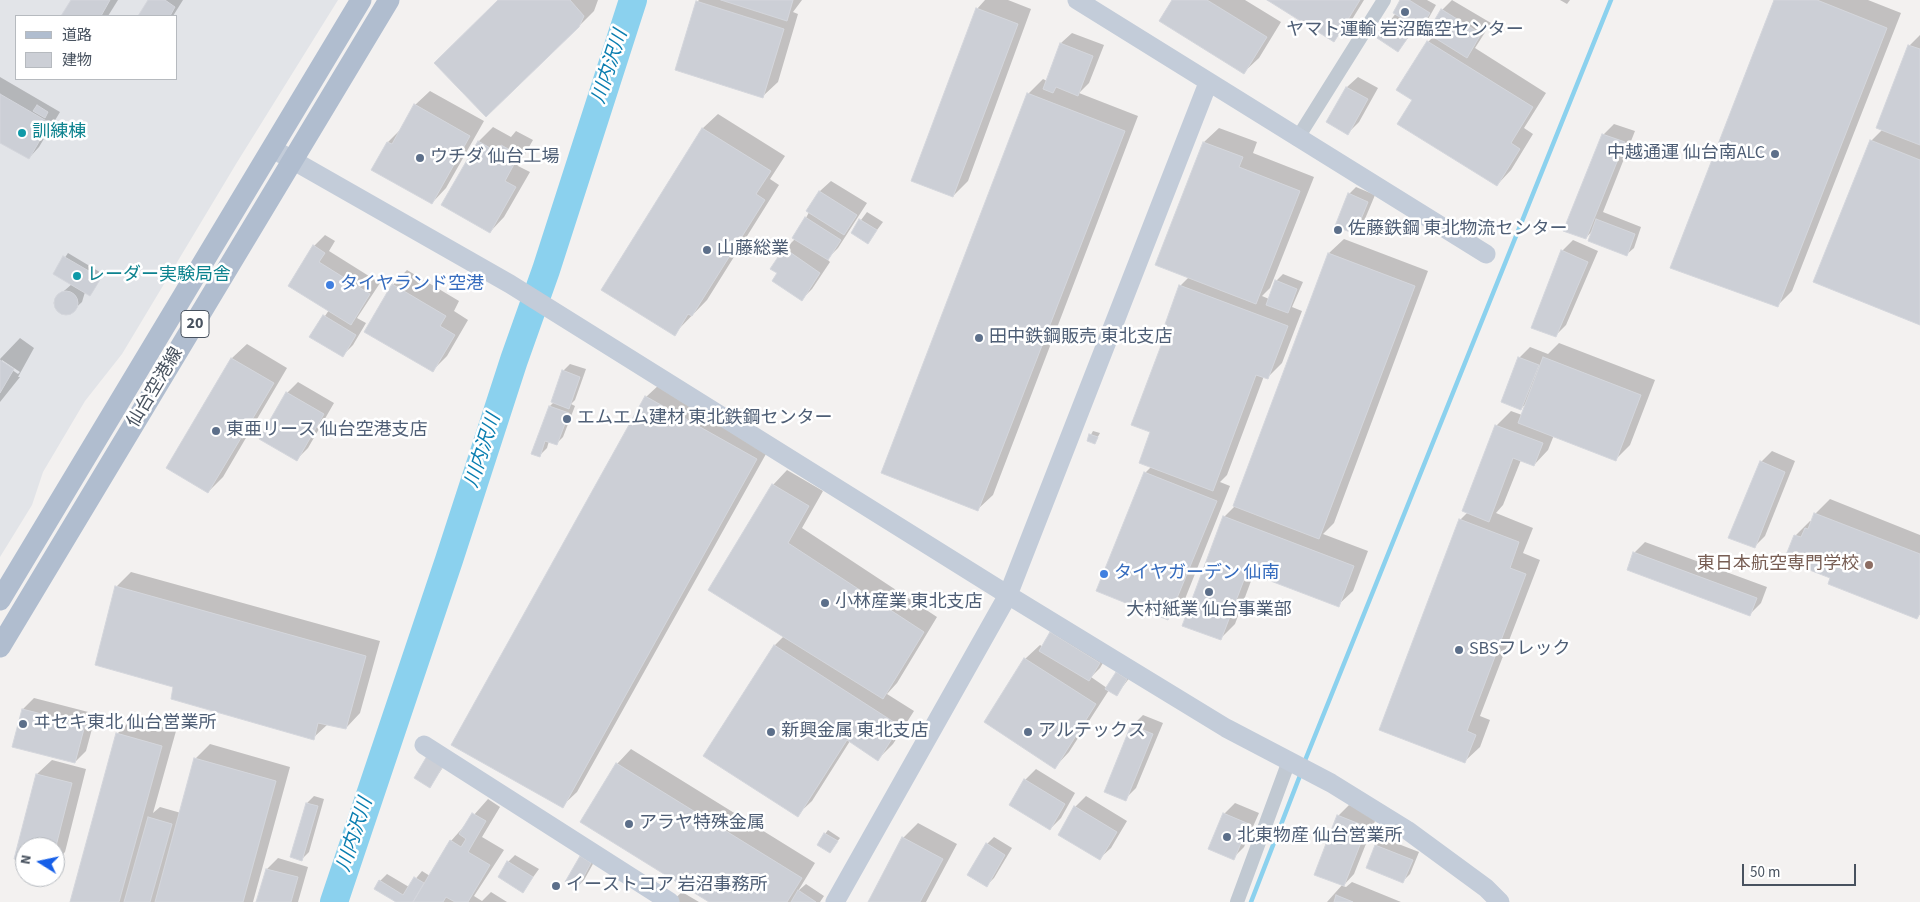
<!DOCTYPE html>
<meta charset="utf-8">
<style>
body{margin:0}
#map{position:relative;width:1920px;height:902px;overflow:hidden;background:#f3f1f0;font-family:"Source Sans 3","Noto Sans JP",sans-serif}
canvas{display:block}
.legend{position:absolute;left:15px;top:15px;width:162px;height:65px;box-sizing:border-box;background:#fff;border:1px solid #b6babf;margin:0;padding:6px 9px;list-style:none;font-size:15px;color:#48525f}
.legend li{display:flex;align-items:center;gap:10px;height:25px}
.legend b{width:25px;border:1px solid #b6babf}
.north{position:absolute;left:15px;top:837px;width:50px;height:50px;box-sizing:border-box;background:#fff;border:1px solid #b6babf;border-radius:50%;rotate:280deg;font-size:14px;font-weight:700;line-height:20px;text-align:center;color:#48525f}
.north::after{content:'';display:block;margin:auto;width:18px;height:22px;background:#165fe8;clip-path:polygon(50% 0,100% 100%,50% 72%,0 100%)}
.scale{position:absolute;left:1742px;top:864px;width:114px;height:22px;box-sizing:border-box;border:2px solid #48525f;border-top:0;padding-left:6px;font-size:15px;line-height:18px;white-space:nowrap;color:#48525f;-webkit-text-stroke:4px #fff;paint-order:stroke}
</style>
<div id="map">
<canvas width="1920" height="902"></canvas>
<ul class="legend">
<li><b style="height:6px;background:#b0bdcf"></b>道路</li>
<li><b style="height:14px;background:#cccfd6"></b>建物</li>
</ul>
<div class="north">N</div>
<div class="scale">50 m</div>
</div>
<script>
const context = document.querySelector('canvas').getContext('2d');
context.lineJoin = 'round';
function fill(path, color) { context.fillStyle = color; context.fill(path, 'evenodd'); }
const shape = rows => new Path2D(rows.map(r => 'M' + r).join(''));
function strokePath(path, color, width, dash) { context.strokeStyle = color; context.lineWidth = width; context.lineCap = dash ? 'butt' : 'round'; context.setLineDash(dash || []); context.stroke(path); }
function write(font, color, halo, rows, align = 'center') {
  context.font = font + ' "Source Sans 3","Noto Sans JP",sans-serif'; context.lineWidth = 5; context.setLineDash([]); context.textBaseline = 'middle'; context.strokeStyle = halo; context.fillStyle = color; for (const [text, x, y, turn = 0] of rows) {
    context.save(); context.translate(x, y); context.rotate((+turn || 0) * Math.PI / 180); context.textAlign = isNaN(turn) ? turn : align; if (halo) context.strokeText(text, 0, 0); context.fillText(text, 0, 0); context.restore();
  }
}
const airport = shape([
 [0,0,338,0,236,164,122,354,85,401,43,472,32,505,0,557],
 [16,16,176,16,176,79,16,79]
]);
const shadow = shape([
 [73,0,118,0,108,16,63,16],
 [150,0,183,0,173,16,139,16],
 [500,0,598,0,594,11,579,26],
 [699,0,802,0,793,12,798,14,778,82,763,96,697,2],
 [985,0,1008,0,1031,9,968,181,953,196,977,9],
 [1174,0,1245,0,1281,22,1259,58,1244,72],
 [1270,0,1364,0,1348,26,1334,40],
 [1402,0,1427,0,1436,5,1427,21,1420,28,1417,26,1398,51,1378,37,1396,13],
 [1452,0,1491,23,1475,48,1546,93,1524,128,1533,134,1511,170,1497,185,1413,99,1428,42,1434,36,1442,10],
 [1560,0,1570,0,1567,4],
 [1775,0,1868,0,1901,13,1792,291,1777,306],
 [1072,33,1104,45,1089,83,1079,93,1138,116,993,495,978,509,1028,94,1043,79,1047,81,1061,43],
 [1920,35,1920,323,1871,141,1883,129,1878,128,1910,45],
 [0,77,60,112,39,147,29,158,0,141],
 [1358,77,1378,88,1359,122,1348,133,1328,122,1347,87],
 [430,91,484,121,446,188,432,203,373,170,388,142,402,128,415,105],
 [718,114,785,156,770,179,779,185,707,300,674,334,603,290,703,128],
 [1614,124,1635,131,1603,212,1641,227,1634,248,1626,255,1593,230,1586,238,1603,135],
 [493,127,511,137,516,131,533,140,518,166,530,172,504,217,490,232,443,204,479,141],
 [1219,128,1257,142,1253,153,1314,177,1270,288,1262,296,1269,299,1276,281,1283,274,1303,282,1292,307,1302,311,1282,363,1268,377,1264,376,1227,475,1220,482,1230,486,1183,604,1168,619,1098,590,1146,472,1152,466,1152,431,1164,342,1180,286,1189,277,1157,264,1204,142],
 [831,181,867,203,838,248,827,259,830,262,812,289,802,299,779,273,785,249,795,239,820,191],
 [1356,187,1375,195,1362,226,1355,233,1349,194],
 [867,212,883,222,868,242,852,232],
 [325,235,335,241,329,251,380,283,357,318,366,323,353,345,342,356,311,337,329,310,314,246],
 [1344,239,1428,271,1334,523,1323,534,1368,551,1353,591,1338,605,1254,573,1235,624,1220,639,1224,517,1235,506,1329,253],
 [1573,240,1598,251,1566,325,1555,336,1562,251],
 [68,253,103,274,93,291,90,295,85,292,82,302,69,314,61,312,55,305,57,297,72,284,54,274],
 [407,270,459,301,454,311,468,320,447,356,433,370,393,285],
 [20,338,34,348,18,377,20,377,0,402,0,359],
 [2,360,20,372,18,374,2,363],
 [1559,343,1655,380,1630,445,1616,459,1554,435,1548,450,1534,465,1521,460,1503,505,1496,513,1533,528,1523,553,1540,560,1480,716,1490,720,1480,747,1465,761,1460,520,1468,512,1496,426,1511,411,1522,415,1527,402,1521,409,1519,358,1530,347,1548,354],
 [247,344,287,368,223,477,208,492,167,467,232,358],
 [570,364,586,369,575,400,571,404,575,406,563,437,556,444,549,441,547,448,540,455,533,453,550,406,554,402,563,371],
 [298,382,334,403,308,448,297,459,287,393],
 [661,383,771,445,577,792,562,806,646,397],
 [1093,431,1100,433,1095,442,1088,440],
 [1772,451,1795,461,1765,536,1754,547,1761,462],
 [787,470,823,491,802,528,937,617,897,683,887,694,914,711,893,744,878,759,850,741,812,801,797,815,775,645,784,636,773,485],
 [1830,499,1920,535,1920,614,1917,618,1831,577,1786,559,1796,535,1810,521,1812,522,1815,514],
 [1645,542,1767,587,1761,603,1750,614,1634,553],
 [131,572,380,641,360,713,346,728,328,724,313,738,174,686,96,664,117,586],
 [1062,622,1110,651,1100,668,1091,677,1107,688,1124,666,1134,672,1117,694,1109,690,1069,752,1055,767,1025,659,1040,645,1043,647,1051,633],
 [34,698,96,714,86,751,75,762,14,746,23,709],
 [1143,715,1163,723,1136,788,1125,799,1132,726],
 [132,719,176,731,153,813,160,807,181,813,195,759,210,744,290,767,253,902,71,902,117,734],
 [631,749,815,863,798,891,806,884,824,896,820,902,712,902,617,764],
 [449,759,429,787,415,778],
 [52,760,86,769,65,852,55,862,55,847,25,847,25,860,15,858,37,774],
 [1036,769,1075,793,1061,818,1050,829,1025,780],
 [314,796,324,799,309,852,302,859,307,803],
 [1086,796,1127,821,1111,848,1100,858,1075,807],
 [488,799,500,807,482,837,504,850,474,896,482,901,491,892,507,902,399,902,380,881,387,874,409,887,422,871,430,876,451,841],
 [1235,803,1259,813,1244,847,1233,858,1224,814],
 [1349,805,1377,816,1354,874,1343,886,1346,887,1352,882,1401,902,1327,902,1343,884,1338,816],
 [918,823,957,844,926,902,869,902,903,838],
 [828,830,840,838,830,851,818,844],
 [994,837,1012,848,994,878,987,885,987,844],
 [1383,838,1419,852,1410,874,1403,881,1367,867,1376,845],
 [588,850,598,855,584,880,577,887,580,857],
 [515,855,539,869,523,891,508,862],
 [278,858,308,867,298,902,258,902,267,869],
 [682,892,699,902,671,902]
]);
const stream = shape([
 [1304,763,1611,0],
 [1251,902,1301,773]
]);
const river = shape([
 [334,902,449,560,514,360,546,270,633,0]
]);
const building = shape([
 [71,0,110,0,101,16,61,16,71,0],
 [148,0,165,0,175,7,170,16,138,16,148,0],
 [498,0,570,0,584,16,579,27,486,117,434,63,498,0],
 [721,0,793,0,787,21,721,0],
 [1172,0,1207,0,1267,37,1244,74,1159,21,1172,0],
 [1267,0,1360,0,1334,42,1267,0],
 [1400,0,1409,0,1430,13,1420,29,1393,13,1400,0],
 [1774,0,1817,0,1887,28,1778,307,1670,268,1774,0],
 [696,1,784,29,763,98,675,70,696,1],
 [976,8,1018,24,953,197,911,181,976,8],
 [1441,9,1481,34,1467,58,1427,33,1441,9],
 [1389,18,1411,33,1398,52,1377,38,1389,18],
 [1427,41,1533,107,1511,143,1520,149,1497,186,1397,124,1412,100,1396,90,1427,41],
 [1060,43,1093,56,1078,96,1056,87,1053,93,1043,89,1060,43],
 [1908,45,1920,49,1920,145,1876,128,1908,45],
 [1346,87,1368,99,1348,135,1326,122,1346,87],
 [1027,93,1125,131,978,511,881,473,1027,93],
 [0,94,50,123,29,159,0,143,0,94],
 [414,104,470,136,432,204,371,170,387,142,392,144,414,104],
 [37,105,48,112,45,118,33,111,37,105],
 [702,128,771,171,756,194,765,200,692,316,688,314,675,336,601,290,702,128],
 [1602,134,1625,142,1586,239,1563,231,1602,134],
 [1870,140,1920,160,1920,325,1813,282,1870,140],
 [478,141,497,152,501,145,519,155,505,181,516,187,490,233,441,205,478,141],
 [1203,142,1243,157,1239,167,1300,191,1256,304,1155,265,1203,142],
 [819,191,857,215,844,235,806,211,819,191],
 [1348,193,1368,202,1355,234,1335,226,1348,193],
 [805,217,841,240,828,260,792,238,805,217],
 [859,219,877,230,868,244,851,233,859,219],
 [1596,219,1635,234,1627,256,1588,241,1596,219],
 [313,245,325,253,319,262,370,294,351,325,288,286,313,245],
 [784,248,820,273,802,301,772,281,777,273,770,269,784,248],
 [1561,250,1588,262,1556,337,1531,328,1561,250],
 [1328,253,1415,286,1319,539,1233,506,1328,253],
 [63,256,101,278,90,296,53,274,63,256],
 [1275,280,1297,289,1288,313,1266,305,1275,280],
 [392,284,446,316,440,326,455,335,433,372,364,332,392,284],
 [1179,285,1288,326,1268,379,1256,375,1213,491,1139,463,1150,432,1131,425,1162,343,1159,341,1179,285],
 '54 303a12 12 0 1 1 24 0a12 12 0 1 1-24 0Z',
 [323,315,356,335,343,357,309,337,323,315],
 [1518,357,1539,365,1521,410,1501,402,1518,357],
 [1543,357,1641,395,1616,461,1518,423,1543,357],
 [231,358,274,383,208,493,166,468,231,358],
 [0,360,14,369,0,393,0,360],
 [562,370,580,377,569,409,551,402,562,370],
 [286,392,324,414,297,461,259,439,286,392],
 [645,396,757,459,563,808,451,745,645,396],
 [549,406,569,413,557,445,545,441,540,457,531,454,549,406],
 [1495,425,1543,443,1534,466,1513,458,1489,522,1462,511,1495,425],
 [1089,434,1098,437,1095,444,1087,441,1089,434],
 [1760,461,1785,472,1755,548,1728,538,1760,461],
 [1144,472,1217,501,1168,620,1096,591,1144,472],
 [772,484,809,506,788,543,924,632,883,699,708,590,772,484],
 [1814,513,1920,554,1920,613,1917,619,1828,584,1830,578,1784,560,1794,535,1801,537,1805,528,1808,529,1814,513],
 [1223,516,1354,566,1339,607,1247,572,1221,640,1182,626,1223,516],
 [1459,519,1519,542,1510,568,1526,574,1467,731,1476,735,1465,763,1379,730,1459,519],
 [1633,552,1757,598,1750,616,1627,570,1633,552],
 [115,586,366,656,346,729,318,723,314,740,171,699,173,687,95,665,115,586],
 [1050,632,1100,663,1089,681,1039,651,1050,632],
 [774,645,900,726,878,761,847,740,798,817,703,756,774,645],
 [1024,658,1096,704,1055,769,984,722,1024,658],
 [1116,672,1127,679,1117,696,1105,689,1116,672],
 [22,709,85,725,75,763,12,747,22,709],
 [1131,725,1153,734,1126,801,1104,792,1131,725],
 [116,733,162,746,119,902,70,902,116,733],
 [427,756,443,766,430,788,414,778,427,756],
 [194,758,276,781,243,902,155,902,194,758],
 [616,763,802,878,787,902,709,902,580,822,616,763],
 [36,774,72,783,55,850,55,847,25,847,25,862,14,859,36,774],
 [1024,779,1065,804,1050,830,1009,805,1024,779],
 [306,803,318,806,302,861,290,857,306,803],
 [1074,806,1117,832,1100,860,1058,835,1074,806],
 [472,813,486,821,468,852,490,865,468,902,455,902,446,897,443,902,413,902,450,840,461,847,466,839,459,834,472,813],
 [1223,813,1249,824,1234,860,1208,849,1223,813],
 [1337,815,1367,827,1344,886,1314,875,1337,815],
 [148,817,172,824,150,902,124,902,148,817],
 [824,833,838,841,830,853,817,845,824,833],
 [902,837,943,859,920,902,868,902,902,837],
 [986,843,1005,855,987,887,967,875,986,843],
 [1375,845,1413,860,1403,883,1366,868,1375,845],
 [580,856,591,863,577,889,565,882,580,856],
 [507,861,533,877,523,893,498,877,507,861],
 [266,869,298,877,291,902,256,902,266,869],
 [414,877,424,883,413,902,396,902,374,889,379,880,403,895,414,877],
 [798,890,816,902,791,902,798,890],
 [1336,895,1353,902,1334,902,1336,895]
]);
const street = shape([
 [1297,139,1384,0],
 [1237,902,1289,761]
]);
const secondary = shape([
 [1077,0,1486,254],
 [273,149,510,284,1008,595,1226,728,1331,783,1407,830,1486,888,1500,902],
 [424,745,670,902],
 [835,902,1008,595,1208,83]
]);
const primary = shape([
 [0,600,361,0],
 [0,647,389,0]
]);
const markers = [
 [1405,12,5,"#5c6f8a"],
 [22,133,5,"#0f9aa8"],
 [1775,154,5,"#5c6f8a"],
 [420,158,5,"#5c6f8a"],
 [1338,230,5,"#5c6f8a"],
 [707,250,5,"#5c6f8a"],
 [77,276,5,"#0f9aa8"],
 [330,285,5,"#3f7fe0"],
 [979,338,5,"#5c6f8a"],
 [567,419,5,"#5c6f8a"],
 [216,431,5,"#5c6f8a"],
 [1869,565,5,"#8d6e63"],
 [1104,574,5,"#3f7fe0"],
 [1209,592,5,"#5c6f8a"],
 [825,603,5,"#5c6f8a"],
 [1459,650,5,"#5c6f8a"],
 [23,724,5,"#5c6f8a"],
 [771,732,5,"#5c6f8a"],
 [1028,732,5,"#5c6f8a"],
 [629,824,5,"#5c6f8a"],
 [1227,837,5,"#5c6f8a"],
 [556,886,5,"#5c6f8a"]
];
const shields = [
 [195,324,28]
];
const shieldNames = [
 ["20",195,324]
];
const serviceNames = [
 ["ヤマト運輸 岩沼臨空センター",1405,31,"center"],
 ["中越通運 仙台南ALC",1765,154,"right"],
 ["ウチダ 仙台工場",430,158],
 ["佐藤鉄鋼 東北物流センター",1348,230],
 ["山藤総業",717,250],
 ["田中鉄鋼販売 東北支店",989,338],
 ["エムエム建材 東北鉄鋼センター",577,419],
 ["東亜リース 仙台空港支店",226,431],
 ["小林産業 東北支店",835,603],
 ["大村紙業 仙台事業部",1209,611,"center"],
 ["SBSフレック",1469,650],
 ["ヰセキ東北 仙台営業所",33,724],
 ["新興金属 東北支店",781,732],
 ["アルテックス",1038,732],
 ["アラヤ特殊金属",639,824],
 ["北東物産 仙台営業所",1237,837],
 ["イーストコア 岩沼事務所",566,886]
];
const cultureNames = [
 ["訓練棟",32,133],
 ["レーダー実験局舎",87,276]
];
const shopNames = [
 ["タイヤランド空港",340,285],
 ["タイヤガーデン 仙南",1114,574]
];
const streetNames = [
 ["仙台空港線",156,388,-59]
];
const educationNames = [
 ["東日本航空専門学校",1859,565]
];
const waterNames = [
 ["川内沢川",611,67,-72],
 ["川内沢川",484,451,-72],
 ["川内沢川",356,835,-72]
];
fill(airport, '#e2e4e8');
fill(shadow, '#0003');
strokePath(stream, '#8bd1ee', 4.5);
strokePath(river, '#8bd1ee', 28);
fill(building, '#cccfd6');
strokePath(building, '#d4d6dc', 1);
strokePath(street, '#c1c9d2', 14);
strokePath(secondary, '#c3ccd9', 19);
strokePath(primary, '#b0bdcf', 21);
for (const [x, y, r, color] of markers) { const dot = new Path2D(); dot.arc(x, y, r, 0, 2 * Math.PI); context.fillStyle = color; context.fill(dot); strokePath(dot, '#fff', 2); }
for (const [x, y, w] of shields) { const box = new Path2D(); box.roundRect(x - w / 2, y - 13.5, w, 27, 4); context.fillStyle = '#fff'; context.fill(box); strokePath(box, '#48525f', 1); }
write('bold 16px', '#48525f', null, shieldNames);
write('18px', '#4e5e75', '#fff', serviceNames, 'left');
write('18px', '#0d838f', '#fff', cultureNames, 'left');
write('18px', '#366cbe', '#fff', shopNames, 'left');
write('18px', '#48525f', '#fff', streetNames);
write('18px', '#785e54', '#fff', educationNames, 'right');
write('italic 19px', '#0a7eb0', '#fff', waterNames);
</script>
